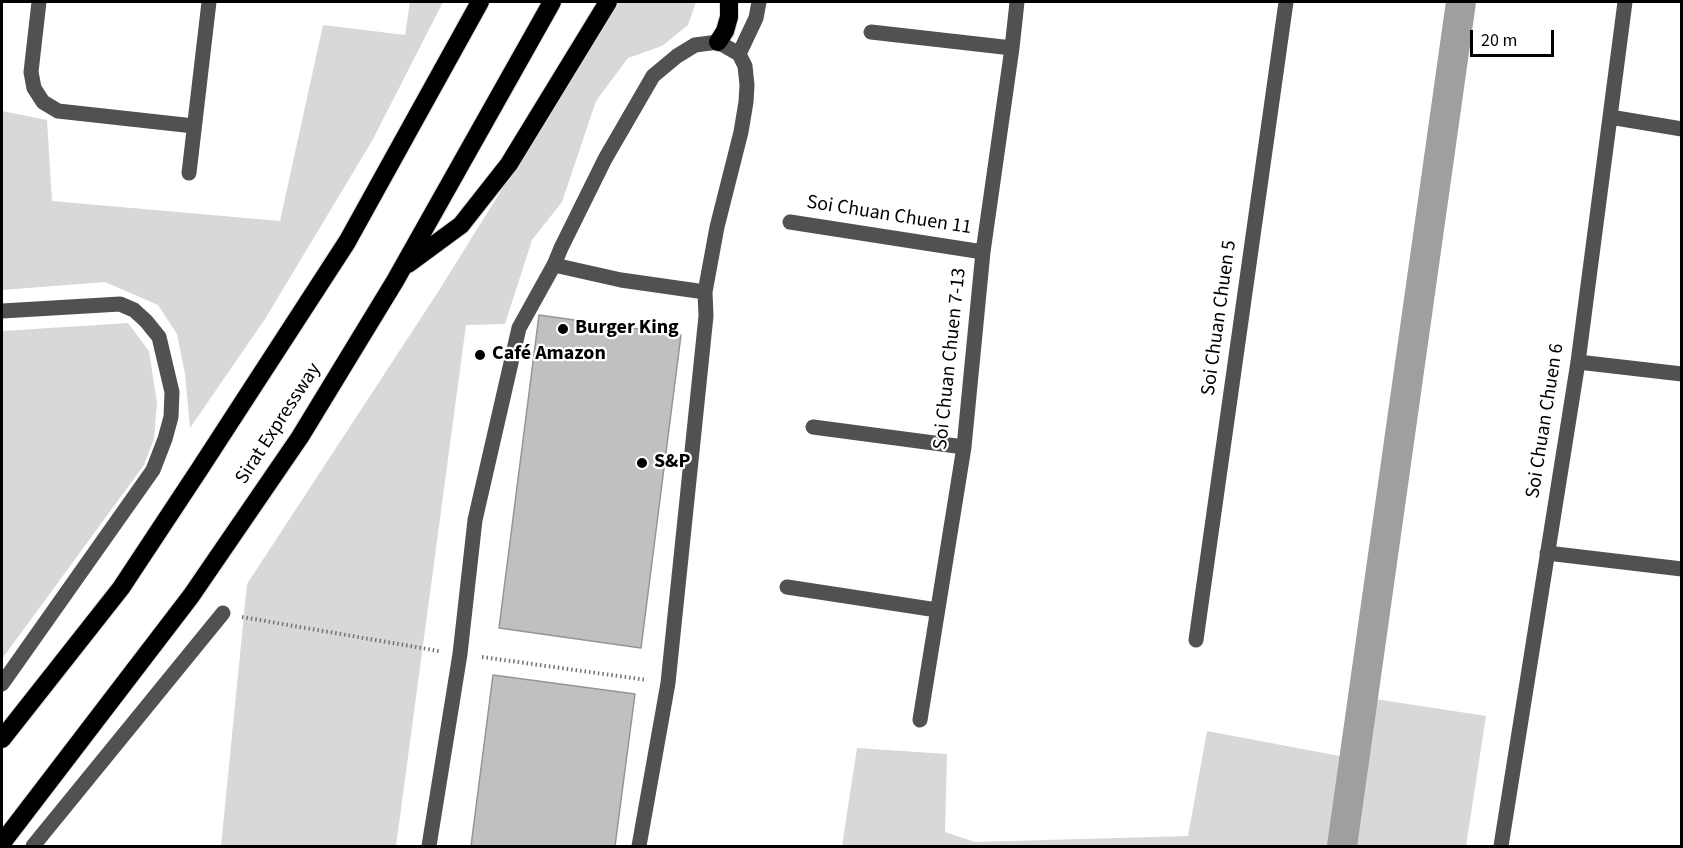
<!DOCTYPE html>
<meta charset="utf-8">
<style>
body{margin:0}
#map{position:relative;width:1683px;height:848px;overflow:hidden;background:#fff;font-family:"Source Sans 3",sans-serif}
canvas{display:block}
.frame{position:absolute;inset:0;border:3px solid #000;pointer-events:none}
.scale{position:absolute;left:1470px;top:30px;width:84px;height:27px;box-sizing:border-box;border:3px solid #000;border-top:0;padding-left:8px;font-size:18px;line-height:21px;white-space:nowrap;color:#000;-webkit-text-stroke:4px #fff;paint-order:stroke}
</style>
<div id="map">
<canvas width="1683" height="848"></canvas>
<div class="frame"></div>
<div class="scale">20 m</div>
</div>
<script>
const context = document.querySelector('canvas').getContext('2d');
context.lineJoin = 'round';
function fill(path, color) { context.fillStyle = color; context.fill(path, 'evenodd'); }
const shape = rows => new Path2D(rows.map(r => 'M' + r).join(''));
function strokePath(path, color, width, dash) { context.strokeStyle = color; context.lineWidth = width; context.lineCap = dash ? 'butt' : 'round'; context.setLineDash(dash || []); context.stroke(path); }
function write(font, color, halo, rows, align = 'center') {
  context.font = font + ' "Source Sans 3",sans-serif'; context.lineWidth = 4.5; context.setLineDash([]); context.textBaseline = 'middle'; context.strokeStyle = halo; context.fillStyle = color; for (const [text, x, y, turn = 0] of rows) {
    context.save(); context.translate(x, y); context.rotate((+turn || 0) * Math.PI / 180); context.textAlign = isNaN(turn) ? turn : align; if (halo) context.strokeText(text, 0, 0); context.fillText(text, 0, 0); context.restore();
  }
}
const green = shape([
 [410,2,443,2,372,141,265,319,190,428,185,374,177,334,158,305,105,282,2,290,2,111,47,120,52,201,280,221,323,25,405,35],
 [619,2,696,2,688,25,662,46,628,58,596,101,562,202,532,240,505,324,466,325,396,846,221,846,247,584,436,295],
 [128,323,149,351,157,403,154,439,144,465,2,659,2,331],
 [1349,695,1486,716,1466,846,842,846,857,748,947,754,945,832,975,842,1188,836,1207,731,1350,758]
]);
const canal = shape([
 [1342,846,1461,2]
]);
const building = shape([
 [539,315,681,335,641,648,499,628,539,315],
 [493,675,635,694,615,846,471,846,493,675]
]);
const path = shape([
 [242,617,439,651],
 [482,657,647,680]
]);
const minor = shape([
 [39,2,31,72,34,88,43,102,58,111,194,126],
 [871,32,1012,48],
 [739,54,756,18,759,2],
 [1610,117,1682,129],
 [189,173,209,2],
 [790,222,983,252],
 [2,311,120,304,134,310,146,321,159,337,172,392,171,417,165,439,153,470,2,684],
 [1578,362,1682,374],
 [813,427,964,447],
 [1547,553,1682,569],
 [787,587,937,610],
 [1196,640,1286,2],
 [920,720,964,447,983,252,1012,48,1017,2],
 [33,846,223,613],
 [429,846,460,654,475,520,519,328,554,265,561,248,605,159,653,76,677,56,695,45,718,42,739,54,745,66,747,85,746,102,741,132,717,227,705,292,621,280,554,265],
 [639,846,668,683,706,316,705,292],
 [1501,846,1578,362,1625,2]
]);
const highway = shape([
 [718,42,725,31,729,17,729,2],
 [408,264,461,225,509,164,608,2],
 [2,739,121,588,199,470,347,242,480,2],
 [2,843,191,596,300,437,395,281,552,2]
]);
const markers = [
 [563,329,6,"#000"],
 [480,355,6,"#000"],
 [642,463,6,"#000"]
];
const streetNames = [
 ["Soi Chuan Chuen 11",889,216,9],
 ["Soi Chuan Chuen 5",1220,318,-82],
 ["Soi Chuan Chuen 7-13",951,359,-84],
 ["Soi Chuan Chuen 6",1546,421,-81],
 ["Sirat Expressway",279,424,-57]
];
const poiNames = [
 ["Burger King",575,329],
 ["Café Amazon",492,355],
 ["S&P",654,463]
];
fill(green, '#d8d8d8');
strokePath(canal, '#9f9f9f', 30);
fill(building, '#c0c0c0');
strokePath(building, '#959595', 1.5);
strokePath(highway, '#dbdbdb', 20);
strokePath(path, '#737373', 4, [1.5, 3]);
strokePath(minor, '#515151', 15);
strokePath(highway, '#000', 18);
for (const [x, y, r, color] of markers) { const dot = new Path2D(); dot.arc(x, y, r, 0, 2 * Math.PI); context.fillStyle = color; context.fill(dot); strokePath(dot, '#fff', 2); }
write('20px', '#000', '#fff', streetNames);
write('bold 20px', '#000', '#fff', poiNames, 'left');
</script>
